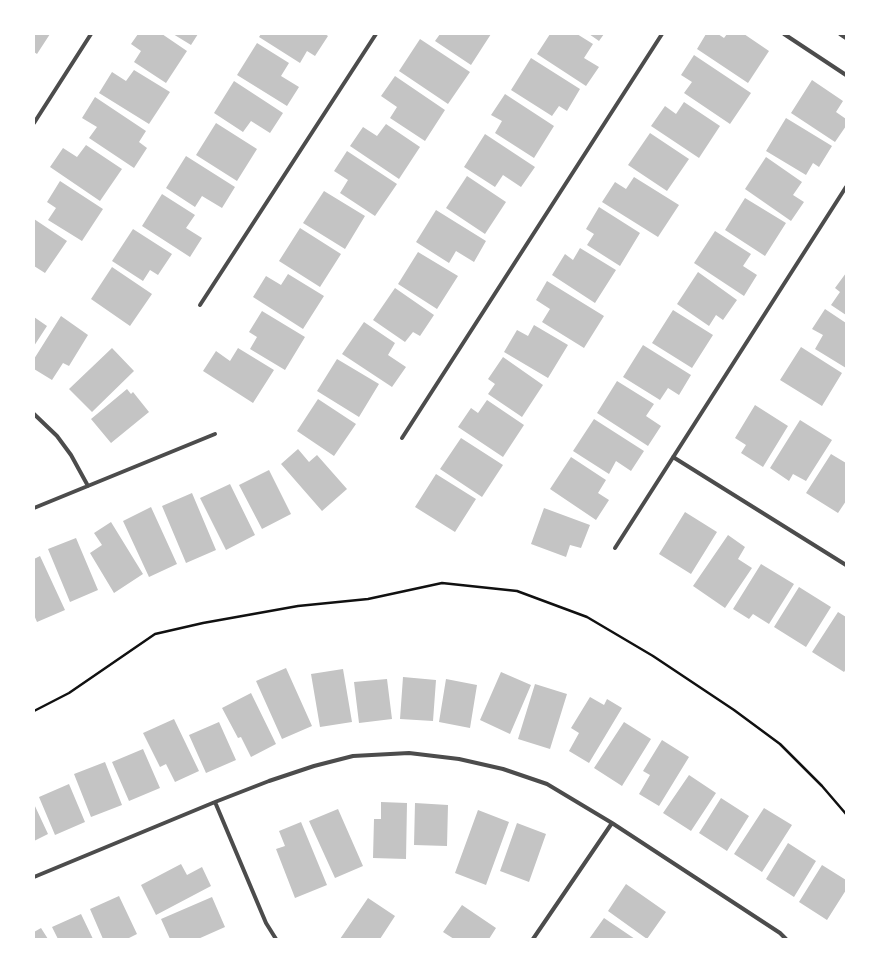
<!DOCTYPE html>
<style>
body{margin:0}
#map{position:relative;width:880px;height:973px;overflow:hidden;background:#fff;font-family:Barlow,sans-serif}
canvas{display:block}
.frame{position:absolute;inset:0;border:35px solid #fff;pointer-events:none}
</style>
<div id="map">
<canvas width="880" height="973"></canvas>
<div class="frame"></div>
</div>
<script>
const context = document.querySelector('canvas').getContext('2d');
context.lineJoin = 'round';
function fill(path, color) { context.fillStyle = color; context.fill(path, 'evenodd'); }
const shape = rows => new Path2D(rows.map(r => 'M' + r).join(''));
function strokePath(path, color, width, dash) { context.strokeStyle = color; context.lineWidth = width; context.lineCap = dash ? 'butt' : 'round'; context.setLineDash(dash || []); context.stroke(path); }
const building = shape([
 [34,34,50,34,37,54,34,52],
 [138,34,162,34,187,51,166,83,134,62,141,51,131,44],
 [173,34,198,34,191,45],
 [261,34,325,34,328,36,315,56,307,51,300,63,259,37],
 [440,34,491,34,471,65,435,41],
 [550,34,577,34,593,44,584,58,599,67,586,86,537,54],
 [589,34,604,34,599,41],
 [706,34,718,34,724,38,727,34,744,34,769,51,748,83,697,49],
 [420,39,470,72,448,104,399,71],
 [257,43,289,63,281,76,299,87,287,106,237,75],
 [694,55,751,93,730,124,684,93,692,82,681,75],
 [531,58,580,89,567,111,559,106,552,116,511,90],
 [134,70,170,92,149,124,99,93,112,72,126,81],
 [395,76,445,110,425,141,390,118,397,107,381,96],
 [812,80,843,101,836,112,846,119,846,126,835,142,791,113],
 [234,81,283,113,270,133,251,121,243,132,214,113],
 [505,94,554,126,534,158,495,133,502,121,491,115],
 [95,97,146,131,139,142,147,148,134,168,89,138,97,127,82,118],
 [684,102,720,126,699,158,651,126,665,106,676,114],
 [786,118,832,146,819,167,813,163,806,175,766,151],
 [216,123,257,149,237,181,196,155],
 [386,124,420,147,399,179,350,146,363,127,377,136],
 [650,133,689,159,667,191,628,165],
 [485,134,535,167,521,187,503,175,495,187,464,167],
 [86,145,122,169,100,201,50,167,63,148,77,157],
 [347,151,397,184,375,216,340,193,348,180,334,171],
 [186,156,235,187,222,208,202,196,195,207,166,188],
 [766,157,802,182,793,195,804,202,791,221,745,189],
 [467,176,506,202,485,234,446,208],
 [634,177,679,205,658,237,602,202,615,182,626,189],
 [60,181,103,209,82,241,48,220,56,208,47,202],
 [324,191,365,216,345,249,303,223],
 [162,194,195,215,186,228,202,238,190,257,142,226],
 [745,198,786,223,765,256,725,230],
 [599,207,640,233,620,266,587,245,594,234,586,229],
 [436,210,486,241,474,262,456,251,449,263,416,242],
 [34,219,67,241,45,273,34,266],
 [300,228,341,254,320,287,279,261],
 [133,229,172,254,158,275,150,270,143,281,112,261],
 [715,231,751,254,743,266,757,275,744,296,694,263],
 [580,248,616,270,595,303,552,275,565,254,573,260],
 [418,252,458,276,437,309,398,284],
 [112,267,152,294,130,326,91,299],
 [698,272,737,300,723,320,716,315,709,326,677,304],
 [846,273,846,315,831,305,840,292,835,288],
 [288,274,324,296,303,329,253,297,266,276,281,285],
 [547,281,604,316,584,348,542,322,550,309,536,300],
 [395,288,434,315,420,336,413,332,405,342,373,320],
 [825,309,846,323,846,368,815,349,823,335,812,329],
 [673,310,713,335,692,368,652,343],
 [262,311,305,337,285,370,250,349,257,337,249,332],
 [61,316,88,335,69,366,63,363,52,380,34,369,34,359],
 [34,317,47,326,34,346],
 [364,322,395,343,388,355,406,367,392,387,342,354],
 [534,325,568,345,548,378,504,352,517,330,528,336],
 [643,345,691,375,679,395,668,388,660,400,623,377],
 [801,347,842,373,822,406,780,380],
 [112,348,134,371,92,412,69,389],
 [238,348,274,370,253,403,203,371,216,351,230,361],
 [503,357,543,385,522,417,488,394,495,384,488,379],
 [337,359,379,384,359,417,317,391],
 [617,381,654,404,646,416,661,426,648,446,597,413],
 [127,389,131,394,133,392,149,412,111,443,91,419],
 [318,399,356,424,334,456,297,431],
 [487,400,524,425,503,457,458,427,471,408,478,413],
 [755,405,788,426,763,467,741,453,746,445,735,438],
 [594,419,644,451,631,471,616,461,609,474,573,451],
 [800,420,832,440,806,481,793,474,789,481,770,468],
 [461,438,503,465,482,497,440,469],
 [298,449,309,462,317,455,347,489,322,511,281,464],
 [831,454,846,463,846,501,838,513,806,493],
 [571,457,606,480,598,493,609,500,596,520,550,489],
 [269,470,291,514,262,529,239,485],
 [436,474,476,499,455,532,415,507],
 [230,484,255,535,226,550,200,498],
 [192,493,216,550,186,563,162,506],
 [151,507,177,564,149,577,123,521],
 [544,508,590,525,581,548,570,545,566,557,531,544],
 [685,512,717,532,691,574,659,554],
 [111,522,143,574,114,593,90,553,102,545,94,533],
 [728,535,745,547,738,559,752,568,725,608,693,586],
 [76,538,98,590,70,602,48,549],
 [40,556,65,610,37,622,34,615,34,559],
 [761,564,794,584,769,624,753,614,749,619,733,609],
 [799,587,831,607,806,647,774,627],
 [838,612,846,617,846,669,844,672,812,652],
 [286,668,312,726,282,739,256,681],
 [343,669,352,722,320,727,311,674],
 [501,672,531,685,510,734,480,720],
 [403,677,436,680,433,721,400,719],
 [387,679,392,719,359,723,354,682],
 [446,679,477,685,470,728,439,722],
 [535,684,567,694,550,749,518,739],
 [251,693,276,744,251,757,241,737,238,738,222,708],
 [590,697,604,705,607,699,622,708,589,763,569,751,579,733,571,728],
 [174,719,199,771,175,782,166,764,160,767,143,733],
 [219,722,236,760,206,773,189,735],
 [624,722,651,739,622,786,594,768],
 [662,740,689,757,659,806,639,794,650,775,643,771],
 [143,749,160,788,129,801,112,762],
 [105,762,122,805,91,817,74,774],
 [689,775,716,793,691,831,663,813],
 [69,784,85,822,55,835,39,797],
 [721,798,749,816,727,851,699,833],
 [381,802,407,803,406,859,373,858,374,819,381,819],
 [415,803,448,805,447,846,414,845],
 [34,804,48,834,34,841],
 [764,808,792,825,762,872,734,854],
 [338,809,363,866,335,878,309,821],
 [478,810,509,822,486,885,455,873],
 [301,822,327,885,295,898,276,849,285,846,279,831],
 [517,823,546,834,529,882,500,871],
 [788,843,816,861,794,897,766,879],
 [181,864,187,875,202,867,211,886,156,915,141,885],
 [822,865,846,880,846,890,827,920,799,902],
 [626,884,666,912,647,939,608,911],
 [119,896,137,934,127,939,103,939,90,909],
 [212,897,225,927,198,939,170,939,161,919],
 [368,898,395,916,380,939,340,939],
 [462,905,496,928,489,939,454,939,443,932],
 [81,914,93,939,58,939,52,927],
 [604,918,635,939,589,939],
 [41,928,48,939,34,939,34,932]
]);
const path = shape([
 [34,711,69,693,155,634,203,623,298,606,368,599,442,583,517,591,587,617,653,656,734,710,780,744,822,786,846,814]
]);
const minor = shape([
 [784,34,846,75],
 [840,34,846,38],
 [34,123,91,34],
 [200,305,376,34],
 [34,414,57,436,71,455,88,486],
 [402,438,662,34],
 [673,457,846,565],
 [34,508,215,434],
 [615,548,846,187],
 [215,802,266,923,276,939],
 [34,877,215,802,269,781,314,766,353,756,409,753,459,759,503,769,547,784,612,823,780,933,786,939],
 [533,939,612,823]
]);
fill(building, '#c4c4c4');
strokePath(path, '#111', 2.5);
strokePath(minor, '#4c4c4c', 4);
</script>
